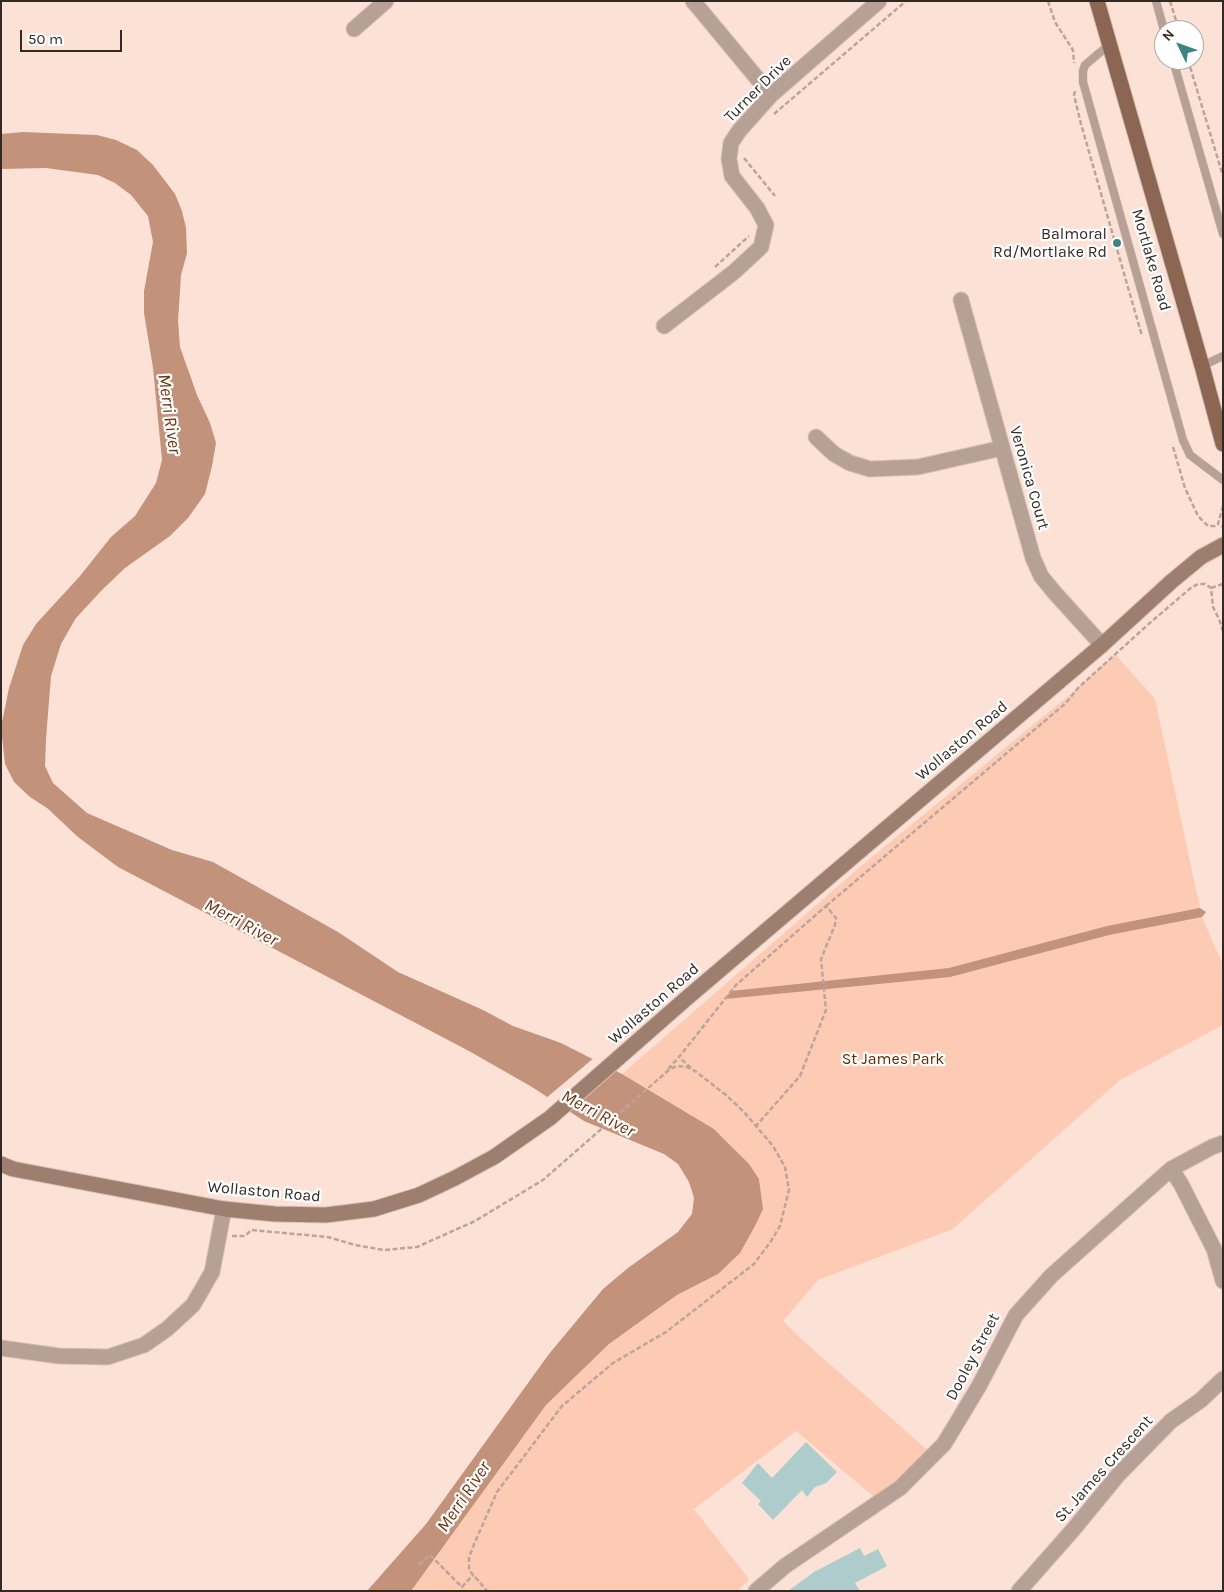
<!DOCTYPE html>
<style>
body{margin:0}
#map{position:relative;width:1224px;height:1592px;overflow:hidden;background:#fce2d6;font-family:Karla,sans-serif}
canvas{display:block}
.frame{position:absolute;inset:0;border:2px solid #322924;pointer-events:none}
.north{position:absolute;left:1154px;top:20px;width:50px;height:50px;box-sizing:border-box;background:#fff;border:1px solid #ada9a7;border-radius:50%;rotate:312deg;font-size:14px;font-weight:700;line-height:20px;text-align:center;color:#322924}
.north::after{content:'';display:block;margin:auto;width:18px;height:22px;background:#3d8584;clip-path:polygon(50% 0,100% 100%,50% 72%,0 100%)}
.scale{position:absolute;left:20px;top:30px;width:102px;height:22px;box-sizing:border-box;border:2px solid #322924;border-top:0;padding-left:6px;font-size:15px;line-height:18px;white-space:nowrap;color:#322924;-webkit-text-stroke:4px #fff;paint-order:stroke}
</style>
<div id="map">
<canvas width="1224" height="1592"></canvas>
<div class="frame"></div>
<div class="north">N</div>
<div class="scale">50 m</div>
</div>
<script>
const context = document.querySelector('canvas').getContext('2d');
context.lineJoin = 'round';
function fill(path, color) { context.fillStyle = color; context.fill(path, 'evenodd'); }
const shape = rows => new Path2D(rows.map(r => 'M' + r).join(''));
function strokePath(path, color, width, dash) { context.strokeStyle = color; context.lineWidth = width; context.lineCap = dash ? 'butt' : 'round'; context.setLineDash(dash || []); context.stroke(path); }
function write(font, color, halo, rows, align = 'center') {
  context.font = font + ' Karla,sans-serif'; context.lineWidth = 4.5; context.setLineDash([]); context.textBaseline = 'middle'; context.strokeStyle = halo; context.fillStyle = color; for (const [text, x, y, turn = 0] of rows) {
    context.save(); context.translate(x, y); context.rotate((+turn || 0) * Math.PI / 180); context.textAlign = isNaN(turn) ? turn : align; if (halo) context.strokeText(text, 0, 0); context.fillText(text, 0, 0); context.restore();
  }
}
const green = shape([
 [1115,654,1155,699,1202,917,1223,965,1223,1025,1120,1080,953,1229,818,1280,783,1321,799,1337,933,1455,880,1502,796,1431,694,1509,749,1579,738,1591,411,1591,546,1405,609,1344,677,1295,718,1274,745,1244,763,1209,759,1179,730,1144,714,1129,622,1074,861,866,1078,688]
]);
const water = shape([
 [23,132,97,135,116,140,137,150,153,165,175,194,182,211,186,228,187,253,181,275,178,321,180,347,197,395,210,423,216,443,212,466,205,494,188,518,170,536,125,568,102,590,76,618,61,644,51,676,46,739,45,766,53,783,87,813,172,850,213,862,338,932,398,972,483,1010,513,1026,561,1043,622,1074,714,1129,749,1164,759,1179,763,1209,755,1226,740,1253,718,1274,677,1295,609,1344,546,1405,411,1591,367,1591,426,1524,549,1354,603,1289,628,1268,678,1232,692,1214,694,1198,689,1182,678,1164,664,1154,584,1121,532,1087,469,1051,118,867,78,837,47,808,30,797,14,782,5,764,1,727,9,688,23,645,36,624,80,576,111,537,135,516,156,483,162,460,153,368,144,313,144,291,153,242,148,216,131,195,115,183,98,175,46,168,1,169,1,134],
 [1200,908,1206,912,1202,917,1109,935,950,977,725,999,731,991,949,968,1107,926]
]);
const pier = shape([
 [595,1057,616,1068,565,1112,545,1099]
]);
const building = shape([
 [806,1442,837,1472,826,1483,815,1487,807,1497,802,1490,773,1520,758,1504,761,1501,742,1483,758,1463,772,1478],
 [860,1548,864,1556,878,1549,887,1566,855,1583,860,1591,788,1591,814,1572]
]);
const path = shape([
 [1048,1,1055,22,1073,50,1074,63],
 [1170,1,1179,30],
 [1188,60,1223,176],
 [1075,91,1074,95,1081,124,1142,336],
 [774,114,906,1],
 [744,158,775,196],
 [715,267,749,236],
 [1173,447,1185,488,1198,516,1208,526,1215,526,1218,524],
 [1223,506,1218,524,1223,527],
 [1211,588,1223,584],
 [826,906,1066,703,1078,688,1152,621,1192,587,1198,584,1205,584,1211,588,1213,607,1219,619,1223,631],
 [691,1068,679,1057,736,985,826,906,836,918,835,925,821,959,826,1010,800,1076,756,1126],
 [668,1069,679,1057],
 [232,1236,245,1236,251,1230,328,1237,355,1245,384,1250,417,1247,475,1221,543,1180,670,1069,677,1066,687,1067,695,1071,726,1095,744,1112,773,1146,785,1167,789,1190,780,1226,771,1241,754,1264,666,1332,613,1363,562,1406,497,1492,475,1542,469,1557,469,1570,487,1591],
 [419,1565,430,1555,462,1587,473,1575]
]);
const lane = shape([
 [1156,1,1164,30],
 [1110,44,1085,65,1083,71,1083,82,1183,440,1190,455,1223,480],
 [1173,60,1223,234],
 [1202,366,1223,356]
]);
const street = shape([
 [693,1,771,95],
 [354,29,386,1],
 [961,300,1033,558,1041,576,1054,592,1102,645],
 [664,326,734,272,761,247,766,225,757,208,732,176,729,159,731,143,739,131,771,95,879,1],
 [816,437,834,454,850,463,870,469,918,467,1002,448],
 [1171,1169,1181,1184,1214,1249,1223,1281],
 [1,1348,59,1356,108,1357,144,1345,167,1329,193,1305,212,1272,224,1209],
 [756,1591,785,1566,900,1488,944,1444,979,1386,1016,1315,1052,1275,1171,1169,1212,1147,1223,1143],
 [1019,1591,1072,1531,1118,1475,1171,1421,1201,1400,1223,1379]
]);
const secondary = shape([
 [1,1164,13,1169,224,1209,275,1214,326,1215,374,1209,419,1195,455,1178,494,1157,550,1118,688,997,1102,645,1172,581,1201,557,1223,545]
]);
const primary = shape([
 [1097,1,1202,366,1223,444]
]);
const markers = [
 [1117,243,5,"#3d8584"]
];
const streetNames = [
 ["Turner Drive",758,89,-45],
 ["Mortlake Road",1151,260,74],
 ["Veronica Court",1029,478,74],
 ["Wollaston Road",962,741,-40],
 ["Wollaston Road",654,1004,-41],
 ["Wollaston Road",264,1192,5],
 ["Dooley Street",973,1357,-62],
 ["St. James Crescent",1104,1469,-48]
];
const poiNames = [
 ["Balmoral",1107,234],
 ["Rd/Mortlake Rd",1107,252]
];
const parkNames = [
 ["St James Park",893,1059]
];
const waterNames = [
 ["Merri River",169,414,82],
 ["Merri River",241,923,28],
 ["Merri River",598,1114,28],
 ["Merri River",464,1497,-56]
];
fill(green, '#fdcbb3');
fill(water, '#c2927b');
fill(pier, '#fce2d6');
fill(building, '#aecccb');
strokePath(lane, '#d8c1b6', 9);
strokePath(street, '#d8c1b6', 17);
strokePath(secondary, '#d8c1b6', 17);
strokePath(primary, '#d8c1b6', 17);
strokePath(path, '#baa59c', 2.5, [5, 2.5]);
strokePath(lane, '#b7a196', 8);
strokePath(street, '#b7a196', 15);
strokePath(secondary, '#9e7f6f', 15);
strokePath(primary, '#8c6653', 15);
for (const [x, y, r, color] of markers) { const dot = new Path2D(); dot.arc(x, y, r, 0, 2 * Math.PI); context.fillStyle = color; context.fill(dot); strokePath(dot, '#fff', 2); }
write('16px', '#322924', '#fff', streetNames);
write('16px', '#322924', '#fff', poiNames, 'right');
write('16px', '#662b04', '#fff', parkNames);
write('italic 18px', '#723613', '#fff', waterNames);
</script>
